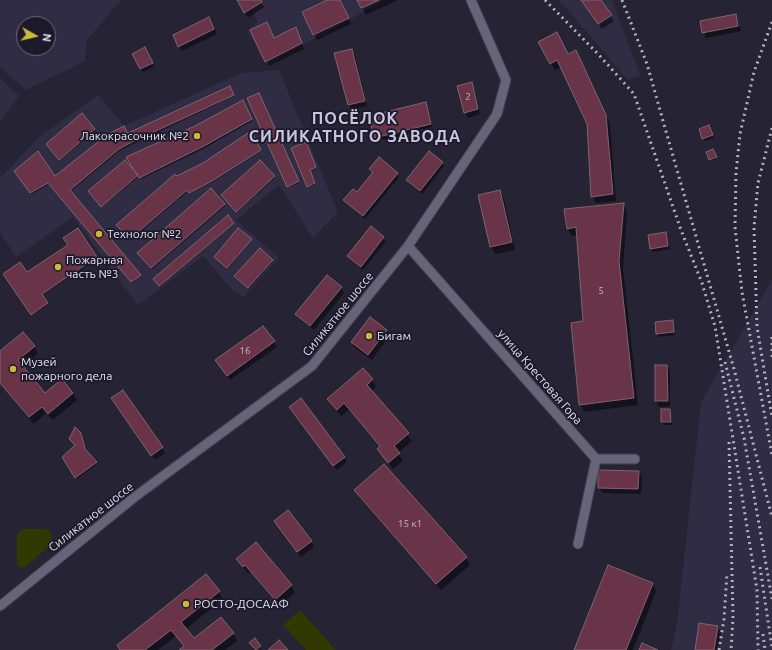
<!DOCTYPE html>
<meta charset="utf-8">
<style>
body{margin:0}
#map{position:relative;width:772px;height:650px;overflow:hidden;background:#262335;font-family:Ubuntu,sans-serif}
canvas{display:block}
.north{position:absolute;left:16px;top:16px;width:40px;height:40px;box-sizing:border-box;background:#1c192b;border:1px solid #6b6979;border-radius:50%;rotate:98deg;font-size:11px;font-weight:700;line-height:16px;text-align:center;color:#e2e0ed}
.north::after{content:'';display:block;margin:auto;width:14px;height:18px;background:#cbba39;clip-path:polygon(50% 0,100% 100%,50% 72%,0 100%)}
</style>
<div id="map">
<canvas width="772" height="650"></canvas>
<div class="north">N</div>
</div>
<script>
const context = document.querySelector('canvas').getContext('2d');
context.lineJoin = 'round';
function fill(path, color) { context.fillStyle = color; context.fill(path, 'evenodd'); }
const shape = rows => new Path2D(rows.map(r => 'M' + r).join(''));
function strokePath(path, color, width, dash) { context.strokeStyle = color; context.lineWidth = width; context.lineCap = dash ? 'butt' : 'round'; context.setLineDash(dash || []); context.stroke(path); }
function write(font, color, halo, rows, align = 'center') {
  context.font = font + ' Ubuntu,sans-serif'; context.lineWidth = 3.5; context.setLineDash([]); context.textBaseline = 'middle'; context.strokeStyle = halo; context.fillStyle = color; for (const [text, x, y, turn = 0] of rows) {
    context.save(); context.translate(x, y); context.rotate((+turn || 0) * Math.PI / 180); context.textAlign = isNaN(turn) ? turn : align; if (halo) context.strokeText(text, 0, 0); context.fillText(text, 0, 0); context.restore();
  }
}
const built = shape([
 [0,0,121,0,87,40,85,61,26,90,0,67],
 [24,24,48,24,48,48,24,48],
 [247,0,386,0,267,64,247,30,258,22],
 [559,0,612,0,640,75,628,80],
 [279,70,338,212,313,238,279,185,236,220,279,258,244,297,233,291,203,256,138,305,73,217,16,257,0,232,0,178,38,138,98,95,124,126,241,73],
 [0,78,19,96,0,122],
 [772,280,772,650,671,650,677,624,701,402]
]);
const green = shape([
 [22,529,45,529,50,531,52,535,50,545,24,568,17,565,17,535,19,531],
 [300,610,336,650,306,650,283,625]
]);
const shadow = shape([
 [238,0,259,0,264,7,248,18],
 [330,0,339,0,351,24,317,40,303,13],
 [381,0,398,0,366,15,363,9],
 [582,0,600,0,614,21,602,29],
 [735,15,741,31,706,38,701,22],
 [209,18,217,34,182,51,179,46],
 [270,29,274,39,298,34,304,49,269,66,266,61],
 [539,42,568,56,580,59,610,124,616,201,596,203,592,196,588,123,562,67,555,70],
 [352,50,355,55,367,106,352,110,349,105],
 [147,52,154,67,143,72,134,55],
 [471,83,474,89,480,114,468,118,465,112],
 [229,87,234,96,119,151,70,192,140,275,132,283,50,184,31,194,15,171,55,177,127,134],
 [258,94,299,183,289,187,248,99],
 [243,102,252,121,205,148,141,179,139,176],
 [425,103,432,127,377,141,370,117],
 [95,129,95,131,60,160,48,146],
 [711,130,714,138,705,141,703,138],
 [250,132,261,151,213,182,190,193,188,191,131,240,118,227,177,177,203,164],
 [305,143,316,168,310,171,315,185,309,187,292,149],
 [713,150,716,159,711,161,707,152],
 [125,161,138,177,102,207,90,193],
 [260,161,275,178,237,212,223,196],
 [442,162,444,166,422,194,409,184,407,180],
 [370,169,397,174,399,177,365,219,344,200,357,194,374,173],
 [500,191,504,199,515,250,495,254,491,247,479,196],
 [623,204,627,212,623,269,638,405,584,412,580,404,584,322,577,235,572,236,568,229,565,209],
 [224,205,225,206,152,269,139,254],
 [233,223,233,224,160,286,155,280],
 [371,227,386,241,363,270,348,256],
 [77,230,97,259,42,295,48,305,32,315,5,274,27,273,69,246],
 [665,233,670,249,653,252,651,249],
 [251,240,228,269,216,258],
 [260,250,273,262,249,289,236,278],
 [341,288,344,293,314,330,300,319,296,314],
 [672,322,675,335,659,337,657,333],
 [386,331,389,336,372,360,355,348,352,343],
 [274,342,277,347,230,380,220,366],
 [34,346,38,354,22,367,45,394,72,393,77,400,53,420,46,413,34,424,0,383,0,352],
 [656,366,667,366,670,371,670,406,659,407,656,401],
 [372,380,376,387,371,392,412,441,398,453,403,461,393,469,378,449,381,447,349,410,341,416,329,399],
 [123,391,165,453,155,460,115,404],
 [670,410,672,425,664,425,662,422],
 [293,412,344,457,347,462,337,470],
 [85,450,97,464,77,479,63,458],
 [599,471,639,472,642,477,641,494,603,493,599,488],
 [355,491,466,558,470,565,441,590,360,498],
 [278,526,311,542,314,547,301,557],
 [237,559,291,585,295,593,279,606,250,572,248,574],
 [206,575,223,599,186,629,194,640,233,633,237,641,225,650,181,650,184,647,176,636,158,650,121,650],
 [652,584,656,591,633,650,575,650],
 [718,627,721,632,718,650,696,650],
 [254,640,261,648,258,650,255,650,250,643]
]);
const building = shape([
 [237,0,261,0,262,2,244,13,237,0],
 [327,0,340,0,349,18,313,35,302,12,327,0],
 [357,0,379,0,361,8,357,0],
 [581,0,601,0,612,15,598,24,581,0],
 [736,14,738,26,702,33,700,21,736,14],
 [209,17,214,29,178,47,173,35,209,17],
 [267,22,274,38,296,27,302,43,265,62,250,30,267,22],
 [557,32,568,54,576,50,606,115,613,194,591,197,587,124,557,60,550,64,538,42,557,32],
 [145,47,153,63,140,69,132,54,145,47],
 [352,49,365,101,348,105,334,53,352,49],
 [472,82,478,109,464,113,457,86,472,82],
 [230,86,234,95,132,142,128,133,230,86],
 [259,93,299,181,287,187,247,98,259,93],
 [243,100,252,119,204,146,139,178,126,157,195,126,243,100],
 [426,102,431,124,374,138,369,116,426,102],
 [82,113,95,129,59,160,46,144,82,113],
 [709,125,713,135,702,139,699,129,709,125],
 [124,126,132,142,119,149,70,190,141,275,131,282,48,183,30,193,14,171,38,151,55,176,108,134,124,126],
 [251,131,261,150,212,181,189,193,187,190,130,239,116,225,175,174,177,176,203,163,251,131],
 [306,142,316,167,310,170,315,183,307,187,291,148,306,142],
 [713,149,717,157,709,160,706,152,713,149],
 [429,151,443,162,420,191,406,180,429,151],
 [379,157,398,173,363,216,343,200,353,189,357,192,373,172,369,169,379,157],
 [125,160,138,175,101,207,88,191,125,160],
 [260,160,275,176,236,212,221,195,260,160],
 [211,188,225,204,151,268,137,253,211,188],
 [500,190,512,242,490,247,478,195,500,190],
 [624,203,619,261,634,398,579,405,571,323,583,321,576,227,567,229,564,209,624,203],
 [228,215,234,223,159,286,153,279,228,215],
 [371,226,384,237,361,267,347,256,371,226],
 [78,228,97,257,42,294,48,303,31,315,3,274,20,262,27,272,68,245,63,238,78,228],
 [238,228,252,239,227,268,214,257,238,228],
 [666,232,668,246,650,249,648,235,666,232],
 [260,248,273,260,248,288,234,276,260,248],
 [327,275,342,287,310,326,295,314,327,275],
 [370,317,387,330,368,355,351,342,370,317],
 [673,320,674,332,656,334,655,322,673,320],
 [263,326,275,341,227,376,215,360,263,326],
 [23,332,35,346,18,360,45,393,62,379,73,393,48,414,42,407,29,417,0,383,0,351,23,332],
 [655,365,667,365,668,401,655,401,655,365],
 [363,368,373,379,367,385,409,433,394,446,400,453,388,463,377,449,380,446,344,403,337,410,327,399,363,368],
 [123,390,163,447,151,456,111,398,123,390],
 [301,398,345,457,333,466,289,407,301,398],
 [661,409,670,409,671,422,661,422,661,409],
 [75,427,81,433,85,449,97,462,75,478,62,457,75,445,69,439,75,427],
 [384,464,467,557,436,584,354,490,384,464],
 [598,470,639,471,638,489,598,488,598,470],
 [288,510,312,541,297,552,274,521,288,510],
 [256,542,292,585,275,600,245,565,243,567,236,559,256,542],
 [608,565,653,583,626,650,574,650,608,565],
 [206,574,220,591,181,622,194,638,221,617,234,633,212,650,179,650,184,646,171,630,145,650,120,650,117,645,206,574],
 [699,623,718,626,714,650,695,650,699,623],
 [255,638,261,646,256,650,249,643,255,638],
 [279,640,288,650,268,650,279,640],
 [642,643,658,650,639,650,642,643]
]);
const street = shape([
 [408,246,596,459,578,544],
 [596,459,635,459],
 [0,606,136,496,312,366,408,246,497,114,506,80,471,0]
]);
const rail = shape([
 [545,0,599,55,634,94,681,230,702,283,715,326,757,590,758,650],
 [622,0,647,64,671,149,734,369,772,517],
 [772,22,754,72,740,134,736,173,735,227,742,292,772,455],
 [772,128,758,183,754,228,757,327,772,417],
 [772,337,772,359],
 [725,362,744,438,772,599],
 [729,442,733,618,731,650],
 [760,567,772,648],
 [763,634,765,650],
 [719,650,724,619,727,573]
]);
const markers = [
 [197,136,4,"#cbba39"],
 [99,234,4,"#cbba39"],
 [58,267,4,"#cbba39"],
 [369,336,4,"#cbba39"],
 [13,369,4,"#cbba39"],
 [186,604,4,"#cbba39"]
];
const numberNames = [
 ["2",468,97],
 ["5",601,291],
 ["16",245,351],
 ["15 к1",410,524]
];
const poiNames = [
 ["Лакокрасочник №2",189,136,"right"],
 ["Технолог №2",107,234],
 ["Пожарная",66,260],
 ["часть №3",66,274],
 ["Бигам",377,336],
 ["Музей",21,362],
 ["пожарного дела",21,376],
 ["РОСТО-ДОСААФ",194,604]
];
const streetNames = [
 ["Силикатное шоссе",338,314,-51],
 ["улица Крестовая Гора",540,377,49],
 ["Силикатное шоссе",91,517,-38]
];
const districtNames = [
 ["ПОСЁЛОК",355,119],
 ["СИЛИКАТНОГО ЗАВОДА",355,137]
];
fill(built, '#302c43');
fill(green, '#313800');
fill(shadow, '#0007');
fill(building, '#693448');
strokePath(building, '#7e656d', 1);
strokePath(street, '#423f4e', 11);
strokePath(street, '#67647a', 9);
strokePath(rail, '#b4b1c0', 3, [2, 4]);
for (const [x, y, r, color] of markers) { const dot = new Path2D(); dot.arc(x, y, r, 0, 2 * Math.PI); context.fillStyle = color; context.fill(dot); strokePath(dot, '#1c192b', 1.5); }
write('10px', '#c4b5c4', null, numberNames);
write('12px', '#e2e0ed', '#1c192b', poiNames, 'left');
write('12px', '#e2e0ed', '#1c192b', streetNames);
context.letterSpacing = '1px';
write('bold 16px', '#c9c5de', '#1c192b', districtNames);
context.letterSpacing = '0px';
</script>
